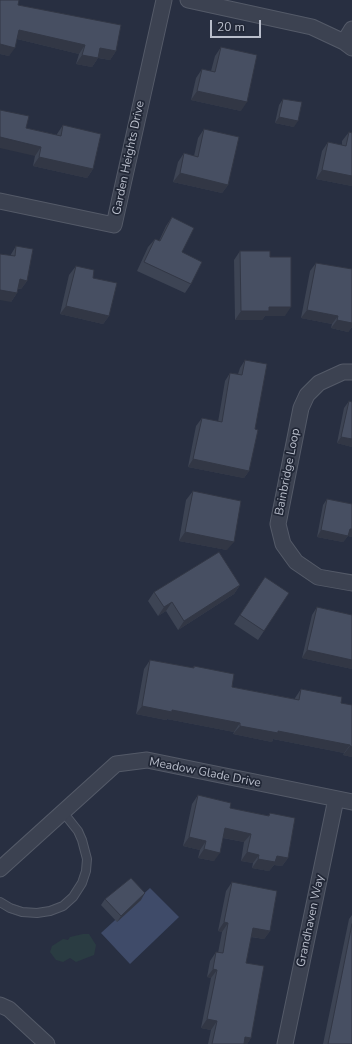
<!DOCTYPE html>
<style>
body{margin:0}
#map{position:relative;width:352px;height:1044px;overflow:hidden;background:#282f41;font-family:"Nunito Sans",sans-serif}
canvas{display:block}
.scale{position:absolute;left:210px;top:20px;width:51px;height:18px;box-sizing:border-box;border:2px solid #b9becb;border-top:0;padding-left:5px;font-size:12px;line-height:14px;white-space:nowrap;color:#b9becb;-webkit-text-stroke:3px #212736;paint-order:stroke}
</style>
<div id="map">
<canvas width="352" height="1044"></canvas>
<div class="scale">20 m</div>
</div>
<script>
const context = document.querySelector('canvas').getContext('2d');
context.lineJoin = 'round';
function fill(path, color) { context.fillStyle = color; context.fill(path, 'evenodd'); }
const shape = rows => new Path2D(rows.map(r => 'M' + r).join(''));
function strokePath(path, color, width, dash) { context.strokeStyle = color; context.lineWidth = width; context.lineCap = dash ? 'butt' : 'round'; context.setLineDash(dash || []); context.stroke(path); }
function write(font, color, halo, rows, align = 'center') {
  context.font = font + ' "Nunito Sans",sans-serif'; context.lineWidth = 3.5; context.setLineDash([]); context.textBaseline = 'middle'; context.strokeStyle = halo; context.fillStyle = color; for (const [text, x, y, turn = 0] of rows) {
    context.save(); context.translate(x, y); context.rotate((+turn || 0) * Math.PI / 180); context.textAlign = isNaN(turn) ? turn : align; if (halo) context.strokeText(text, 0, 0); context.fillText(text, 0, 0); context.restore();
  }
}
const green = shape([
 [83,934,89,934,96,945,94,955,76,962,70,958,63,962,56,960,50,952,52,946,63,939,68,940,70,937]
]);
const water = shape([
 [150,888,179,917,130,964,101,933]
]);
const lane = shape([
 [0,902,10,908,22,912,37,913,50,911,63,906,73,897,82,883,86,871,87,859,82,840,78,831,63,812]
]);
const street = shape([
 [188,0,312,27,344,42,352,48],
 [344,42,352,29],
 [0,201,114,225,164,0],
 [352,372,343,372,319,383,307,395,301,408,278,524,283,544,296,562,318,577,352,583],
 [0,869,116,764,147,760,352,802],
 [0,1005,9,1009,47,1044],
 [285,1044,336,799]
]);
const wall = shape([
 [0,0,18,5,116,51,110,60,98,58,92,67,76,64,79,54,17,39,9,56,0,54],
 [221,47,241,111,191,100,196,78,202,69,211,71,215,56],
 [283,99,294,127,275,123,279,105],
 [63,125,93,169,87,178,33,166,35,156,26,128,57,135,57,134],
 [204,129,228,185,222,193,173,182,178,162,184,153,194,156,198,138],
 [349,132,352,133,352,186,316,179,322,151,328,142,342,145,342,141],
 [172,217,191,284,185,293,137,271,148,247,155,239,159,241,166,226],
 [16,246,27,281,21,289,18,289,17,293,11,302,10,256],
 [240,251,270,257,285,316,265,316,262,320,235,320,234,260],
 [316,263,352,269,352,327,348,332,331,328,332,324,301,318,310,271],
 [76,266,109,316,103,324,60,314,69,275],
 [245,360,255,429,249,471,244,478,188,467,196,426,202,418,218,422,225,381,230,373,238,374,240,368],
 [349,401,352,447,337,443,344,408],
 [193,491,227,550,179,541,186,500],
 [327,499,352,504,352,537,348,536,343,542,317,537,323,505],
 [240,585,234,594,178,630,166,611,158,616,148,601,154,592],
 [259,586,264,631,258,640,234,624],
 [317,607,352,615,352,669,302,658,312,615],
 [150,660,193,668,194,666,232,687,295,699,295,698,301,689,341,703,352,757,343,755,344,753,273,739,272,742,233,734,234,732,167,719,166,720,136,714,144,669],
 [198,795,230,808,268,816,270,813,288,858,282,866,274,865,269,871,252,868,253,863,241,861,244,842,223,838,214,861,198,858,200,850,183,846,192,804],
 [232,882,270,931,264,939,251,937,246,963,251,1038,247,1044,208,1044,211,1030,201,1028,211,978,207,977,210,961,216,952,218,953,222,932,218,931,226,891],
 [105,899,141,900,117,922,101,905],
 [352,915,352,1044,323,1044,349,919]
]);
const shadedWall = shape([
 [19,30,85,45,79,54,13,38],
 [0,44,15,48,9,56,0,54],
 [100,48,116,51,110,60,94,57],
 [82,55,98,58,92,67,76,64],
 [197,91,247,102,241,111,191,100],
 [279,117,298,121,294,127,275,123],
 [0,137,41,147,35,156,0,148],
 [39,157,93,169,87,178,33,166],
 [322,170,352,176,352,186,316,179],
 [180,173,228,185,222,193,173,182],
 [20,279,27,281,21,289,14,288],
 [0,290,17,293,11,302,0,300],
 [66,306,109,316,103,324,60,314],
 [269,307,291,307,285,316,265,316,262,320,235,320,241,311],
 [307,310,338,316,332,324,301,318],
 [337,320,352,322,352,327,348,332,331,328],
 [341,437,352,439,352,447,337,443],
 [193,459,249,471,244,478,188,467],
 [350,529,352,529,352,537,345,535],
 [321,530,348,536,343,542,317,537],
 [185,532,234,542,227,550,179,541],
 [240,585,234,594,178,630,184,621],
 [172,602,166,611,158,616,164,607],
 [307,650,352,660,352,669,302,658],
 [142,706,172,710,240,723,234,732,167,719,166,720,136,714],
 [240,726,278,731,350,745,344,753,273,739,272,742,233,734],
 [350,746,352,747,352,757,343,755],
 [225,828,251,834,244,842,219,837],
 [189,837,206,841,200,850,183,846],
 [204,849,220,853,214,861,198,858],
 [247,852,259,855,253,863,241,861],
 [277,856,288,858,282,866,274,865,269,871,252,868,258,859],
 [145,893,141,900,117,922,121,916],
 [224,922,228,923,222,932,218,931],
 [253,928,270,931,264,939,247,936],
 [213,969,217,970,211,978,207,977],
 [207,1019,217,1021,211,1030,201,1028],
 [245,1037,251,1038,247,1044,240,1044]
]);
const building = shape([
 [0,0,19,0,18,5,121,25,116,51,100,48,98,58,82,55,85,45,19,30,15,48,0,44,0,0],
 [221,47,257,55,247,102,197,91,202,69,215,72,221,47],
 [283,99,302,102,298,121,279,117,283,99],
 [0,110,29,116,26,128,61,136,63,125,101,134,93,169,39,157,41,147,0,137,0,110],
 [204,129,239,137,228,185,180,173,184,153,198,157,204,129],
 [349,132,352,133,352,176,322,170,328,142,346,146,349,132],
 [172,217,194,228,182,252,202,262,191,284,144,262,155,239,160,241,172,217],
 [16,246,33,249,27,281,20,279,17,293,0,290,0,254,15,256,16,246],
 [240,251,270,251,270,257,291,257,291,307,269,307,269,311,241,311,240,251],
 [316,263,352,269,352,323,337,320,338,316,307,310,316,263],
 [76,266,94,270,93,278,117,283,109,316,66,306,76,266],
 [245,360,267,364,255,429,258,430,249,471,193,459,202,418,222,422,230,373,242,375,245,360],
 [349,401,352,402,352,439,341,437,349,401],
 [193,491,241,501,234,542,185,532,193,491],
 [327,499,352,504,352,529,350,529,348,536,321,530,327,499],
 [219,552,240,585,184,621,172,602,164,607,154,592,219,552],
 [265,577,289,593,264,631,240,615,265,577],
 [317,607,352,615,352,660,307,650,317,607],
 [150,660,194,668,194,666,234,674,232,687,299,700,301,689,342,697,341,703,352,705,352,747,350,746,350,745,278,731,278,733,240,726,240,723,172,710,172,712,142,706,150,660],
 [198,795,231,803,230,808,269,816,270,813,295,818,288,858,277,856,275,862,258,859,259,855,247,852,251,834,225,828,220,853,204,849,206,841,189,837,198,795],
 [131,878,145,893,121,916,105,899,131,878],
 [232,882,277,891,270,931,253,928,246,963,264,966,251,1038,245,1037,244,1044,212,1044,217,1021,207,1019,217,970,213,969,216,952,223,953,228,923,224,922,232,882],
 [352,924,352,1044,328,1044,352,924]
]);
const streetNames = [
 ["Garden Heights Drive",129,158,-78],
 ["Bainbridge Loop",288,472,-79],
 ["Meadow Glade Drive",205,773,11],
 ["Grandhaven Way",311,921,-78]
];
fill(green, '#2a3c42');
fill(water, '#3f4b69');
strokePath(lane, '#545a68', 10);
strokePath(street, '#545a68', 17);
strokePath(lane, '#3c4251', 8);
strokePath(street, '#3c4251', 15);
fill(wall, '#3d4454');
fill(shadedWall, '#323745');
fill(building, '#474f62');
strokePath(building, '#323745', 1);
write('12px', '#b9becb', '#212736', streetNames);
</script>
